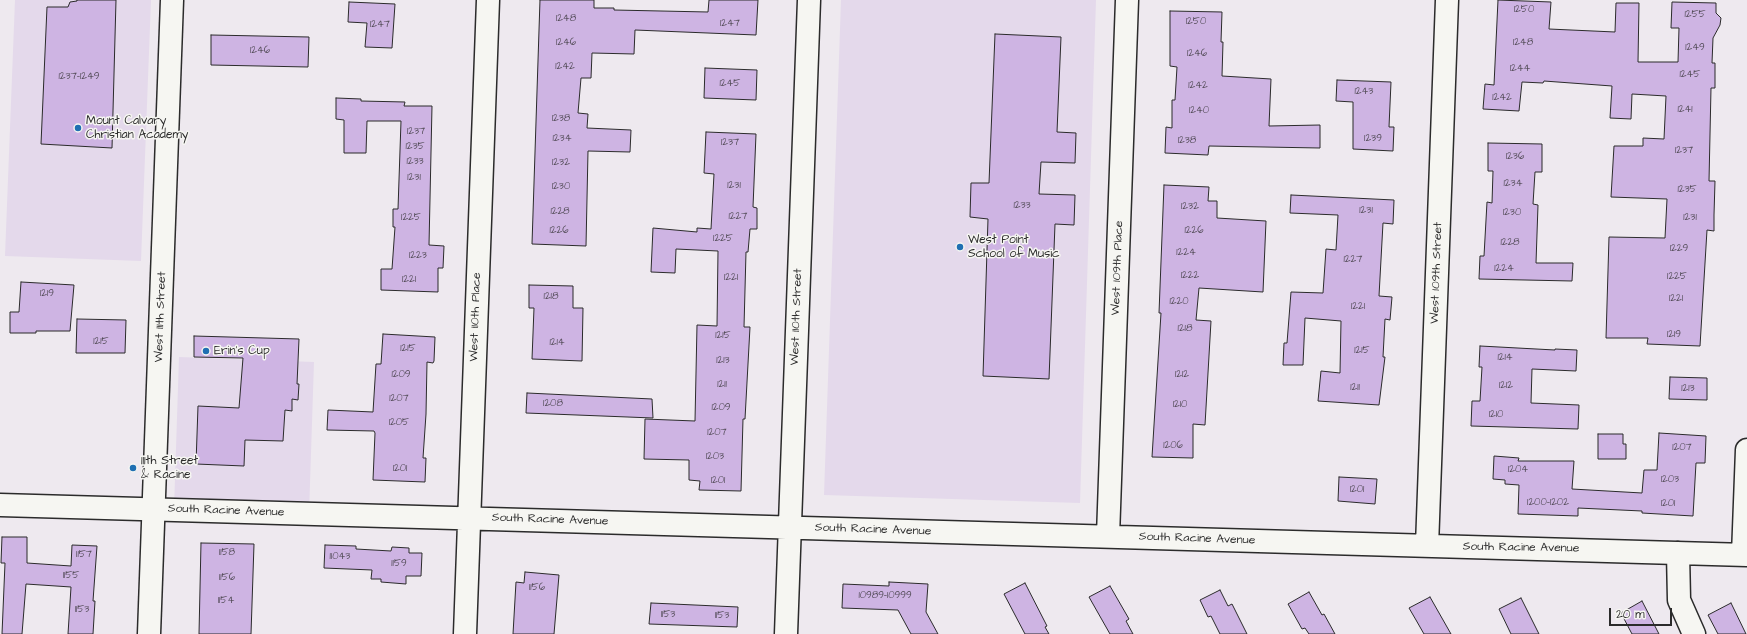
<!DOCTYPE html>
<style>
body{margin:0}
#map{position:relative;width:1747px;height:634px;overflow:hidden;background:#eee9ef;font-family:"Architects Daughter",sans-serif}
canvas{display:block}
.scale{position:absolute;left:1609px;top:608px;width:63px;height:18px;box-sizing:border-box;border:2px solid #2b2b2b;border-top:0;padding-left:5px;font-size:12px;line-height:14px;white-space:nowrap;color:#2b2b2b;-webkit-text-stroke:3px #f6f6f2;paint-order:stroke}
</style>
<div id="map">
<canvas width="1747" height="634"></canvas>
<div class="scale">20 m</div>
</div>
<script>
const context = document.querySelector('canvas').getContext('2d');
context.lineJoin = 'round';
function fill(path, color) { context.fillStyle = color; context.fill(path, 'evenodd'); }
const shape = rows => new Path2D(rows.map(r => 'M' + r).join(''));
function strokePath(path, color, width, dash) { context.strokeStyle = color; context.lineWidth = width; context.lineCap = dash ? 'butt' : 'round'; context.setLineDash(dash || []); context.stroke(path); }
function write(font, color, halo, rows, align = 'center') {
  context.font = font + ' "Architects Daughter",sans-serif'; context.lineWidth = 3; context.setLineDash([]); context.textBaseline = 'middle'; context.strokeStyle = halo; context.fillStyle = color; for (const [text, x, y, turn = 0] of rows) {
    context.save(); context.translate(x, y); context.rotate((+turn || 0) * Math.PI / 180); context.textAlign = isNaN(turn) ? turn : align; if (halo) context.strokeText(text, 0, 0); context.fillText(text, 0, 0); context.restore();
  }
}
const built = shape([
 [15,0,151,0,141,261,5,256],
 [841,0,1096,0,1080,503,824,495],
 [179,357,314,362,309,514,174,509]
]);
const building = shape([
 [77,0,116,0,112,148,41,144,47,7,68,7,70,2,77,1,77,0],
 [540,0,594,0,594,8,614,8,614,10,708,12,709,0,758,0,756,35,635,30,634,54,592,53,591,78,581,78,578,113,588,114,587,128,631,130,630,152,588,151,586,246,532,244,540,0],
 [1498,0,1551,2,1549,29,1615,32,1616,3,1639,3,1638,62,1678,62,1679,28,1671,28,1672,2,1716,3,1716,13,1721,18,1720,25,1713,38,1712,63,1715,63,1715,88,1711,88,1709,181,1715,181,1714,215,1714,231,1707,230,1700,346,1647,344,1648,338,1606,338,1609,237,1665,238,1667,199,1611,197,1614,146,1643,146,1643,138,1664,139,1666,96,1632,94,1631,119,1610,118,1612,86,1544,81,1543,83,1522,82,1519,111,1483,109,1485,84,1494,85,1498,0],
 [349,2,395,4,392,48,365,47,367,23,348,22,349,2],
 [1170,11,1222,12,1221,42,1223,42,1222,76,1271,79,1269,126,1320,125,1320,148,1209,146,1208,155,1165,153,1166,127,1172,128,1172,100,1175,100,1177,67,1170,66,1170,11],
 [995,34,1061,37,1057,132,1076,133,1075,163,1041,162,1039,194,1075,195,1074,225,1055,224,1049,379,983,376,988,219,970,217,971,183,989,183,995,34],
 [211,35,309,37,308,67,211,65,211,35],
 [705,68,757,70,756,100,704,98,705,68],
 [1337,80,1391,82,1389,127,1394,127,1393,151,1353,149,1353,102,1336,101,1337,80],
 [336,98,361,99,361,101,405,102,404,106,432,106,429,245,444,246,443,268,438,268,438,292,381,290,381,269,392,269,395,227,393,227,393,209,398,209,401,121,367,121,366,153,344,153,344,120,336,119,336,98],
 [706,132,756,134,753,207,757,208,757,229,750,229,748,252,746,252,744,327,750,327,745,419,743,419,741,491,699,490,700,481,689,480,689,460,644,459,645,419,695,421,697,325,717,326,718,251,676,249,675,273,651,272,653,228,697,232,697,228,711,229,714,174,704,173,706,132],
 [1488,143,1542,144,1542,172,1535,172,1533,204,1538,205,1536,263,1573,263,1572,281,1479,279,1480,256,1484,256,1487,202,1492,203,1493,171,1488,171,1488,143],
 [1164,185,1209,187,1208,201,1217,201,1217,218,1266,221,1263,292,1199,288,1196,320,1211,321,1205,425,1193,424,1193,458,1152,457,1161,313,1159,313,1164,185],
 [1291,195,1394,200,1393,224,1383,223,1379,296,1392,297,1390,320,1385,319,1383,357,1385,357,1379,405,1318,401,1321,371,1340,373,1341,321,1305,318,1303,365,1283,365,1284,343,1287,343,1291,292,1323,293,1326,249,1336,250,1338,215,1290,213,1291,195],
 [21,282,74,285,70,331,36,331,36,333,10,333,10,312,19,312,21,282],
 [529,285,573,286,573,308,583,308,582,361,532,359,534,308,529,308,529,285],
 [77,319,126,320,125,353,76,353,77,319],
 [383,334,435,337,434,361,433,363,427,362,426,414,423,458,426,458,425,482,373,480,375,433,374,431,327,430,328,410,373,412,376,364,381,364,383,334],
 [194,336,299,339,297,384,299,384,298,400,292,399,292,411,285,410,283,441,245,440,244,466,196,464,198,406,239,408,243,358,194,357,194,336],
 [1480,346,1555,350,1555,349,1577,350,1576,371,1532,369,1531,403,1579,405,1578,429,1471,426,1472,401,1480,401,1482,367,1479,367,1480,346],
 [1670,377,1707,378,1707,400,1669,399,1670,377],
 [527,393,652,399,653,418,526,413,527,393],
 [1659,433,1706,436,1705,463,1696,463,1693,516,1642,513,1642,511,1578,508,1578,516,1518,514,1519,485,1505,484,1505,480,1493,479,1494,456,1519,458,1518,461,1574,461,1572,489,1642,493,1644,470,1657,470,1659,433],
 [1598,434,1623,434,1623,444,1626,444,1626,459,1598,459,1598,434],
 [1339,477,1377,479,1375,504,1338,501,1339,477],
 [2,537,27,537,27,563,71,566,72,545,97,546,93,601,95,601,93,634,68,634,71,587,26,584,22,634,2,634,5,563,1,563,2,537],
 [201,543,254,544,251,634,199,634,201,543],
 [325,545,356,546,356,549,391,551,392,547,409,548,409,553,422,553,421,576,406,576,406,584,381,582,381,579,371,579,372,570,324,568,325,545],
 [525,572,559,575,554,634,513,634,516,582,524,583,525,572],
 [889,582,928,584,926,612,938,634,911,634,898,610,842,608,843,584,889,586,889,582],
 [1025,583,1047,626,1045,627,1049,634,1025,634,1004,594,1025,583],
 [1110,586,1129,619,1126,621,1133,634,1110,634,1089,597,1110,586],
 [1220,590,1228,606,1232,604,1247,634,1220,634,1211,616,1208,617,1200,600,1220,590],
 [1309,592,1322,615,1324,614,1335,634,1309,634,1305,628,1302,629,1288,604,1309,592],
 [1430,597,1451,634,1424,634,1416,620,1409,608,1430,597],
 [1521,598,1539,634,1511,634,1499,609,1521,598],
 [1642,601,1659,634,1632,634,1621,613,1642,601],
 [651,603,738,607,737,627,649,624,651,603],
 [1731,603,1746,634,1718,634,1708,615,1731,603]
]);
const minor = shape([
 [0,505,1747,555],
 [1108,536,1127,0],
 [1427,546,1447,0],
 [1678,553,1679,600,1694,634],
 [1743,555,1747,450],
 [465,634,488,0],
 [786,634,809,0]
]);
const secondary = shape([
 [149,634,172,0]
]);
const markers = [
 [78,128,4,"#1f6fb2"],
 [960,247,4,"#1f6fb2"],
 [206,351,4,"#1f6fb2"],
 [133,468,4,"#1f6fb2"]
];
const numberNames = [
 ["1250",1524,10],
 ["1255",1695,15],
 ["1248",566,19],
 ["1250",1196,22],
 ["1247",730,24],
 ["1247",380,25],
 ["1246",566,43],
 ["1248",1523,43],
 ["1249",1695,48],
 ["1246",260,51],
 ["1246",1197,54],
 ["1242",565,67],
 ["1244",1520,69],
 ["1245",1690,75],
 ["1237-1249",79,77],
 ["1245",730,84],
 ["1242",1198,86],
 ["1243",1364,92],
 ["1242",1502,98],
 ["1241",1685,110],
 ["1240",1199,111],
 ["1238",561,119],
 ["1237",416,132],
 ["1234",562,139],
 ["1239",1373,139],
 ["1238",1187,141],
 ["1237",730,143],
 ["1235",415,147],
 ["1237",1684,151],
 ["1236",1515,157],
 ["1233",415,162],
 ["1232",561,163],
 ["1231",414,178],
 ["1234",1513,184],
 ["1231",734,186],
 ["1230",561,187],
 ["1235",1687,190],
 ["1233",1022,206],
 ["1232",1190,207],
 ["1231",1366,211],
 ["1228",560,212],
 ["1230",1512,213],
 ["1227",738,217],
 ["1225",411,218],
 ["1231",1690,218],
 ["1226",559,231],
 ["1226",1194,231],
 ["1225",723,239],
 ["1228",1510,243],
 ["1229",1679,249],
 ["1224",1186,253],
 ["1223",418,256],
 ["1227",1353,260],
 ["1224",1504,269],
 ["1222",1190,276],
 ["1225",1677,277],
 ["1221",731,278],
 ["1221",409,280],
 ["1219",47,294],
 ["1218",551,297],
 ["1221",1676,299],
 ["1220",1179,302],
 ["1221",1358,307],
 ["1218",1185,329],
 ["1219",1674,335],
 ["1215",723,336],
 ["1215",101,342],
 ["1214",557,343],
 ["1215",408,349],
 ["1215",1362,351],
 ["1214",1505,358],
 ["1213",723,361],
 ["1209",401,375],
 ["1212",1182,375],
 ["1211",722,385],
 ["1212",1506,386],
 ["1211",1355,388],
 ["1213",1688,389],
 ["1207",399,399],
 ["1208",553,404],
 ["1210",1180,405],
 ["1209",721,408],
 ["1210",1496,415],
 ["1205",399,423],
 ["1207",717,433],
 ["1206",1173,446],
 ["1207",1682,448],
 ["1203",715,457],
 ["1201",400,469],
 ["1204",1518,470],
 ["1203",1670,480],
 ["1201",718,481],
 ["1201",1357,490],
 ["1200-1202",1548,503],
 ["1201",1668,504],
 ["1158",227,553],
 ["1157",84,555],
 ["11043",340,557],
 ["1159",399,564],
 ["1155",71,576],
 ["1156",227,578],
 ["1156",537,588],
 ["10989-10999",885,596],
 ["1154",226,601],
 ["1153",82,610],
 ["1153",668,615],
 ["1153",722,616]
];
const poiNames = [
 ["Mount Calvary",86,121],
 ["Christian Academy",86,135],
 ["West Point",968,240],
 ["School of Music",968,254],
 ["Erin's Cup",214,351],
 ["111th Street",141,461],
 ["& Racine",141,475]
];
const streetNames = [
 ["West 109th Place",1118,268,-88],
 ["West 109th Street",1437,273,-88],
 ["West 111th Street",161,317,-88],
 ["West 110th Place",476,317,-88],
 ["West 110th Street",797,317,-88],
 ["South Racine Avenue",226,511,2],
 ["South Racine Avenue",550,520,2],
 ["South Racine Avenue",873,530,2],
 ["South Racine Avenue",1197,539,2],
 ["South Racine Avenue",1521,548,1]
];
fill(built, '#e4d9eb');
fill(building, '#ceb4e3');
strokePath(building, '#2b2b2b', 1);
strokePath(minor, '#2b2b2b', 25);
strokePath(secondary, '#2b2b2b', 25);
strokePath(minor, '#f6f6f2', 22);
strokePath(secondary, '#f6f6f2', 22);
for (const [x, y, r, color] of markers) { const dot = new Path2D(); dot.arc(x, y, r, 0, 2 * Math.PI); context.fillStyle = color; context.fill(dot); strokePath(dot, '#f6f6f2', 1.5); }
write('10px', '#544d59', null, numberNames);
write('12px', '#2b2b2b', '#f6f6f2', poiNames, 'left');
write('12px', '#2b2b2b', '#f6f6f2', streetNames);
</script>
